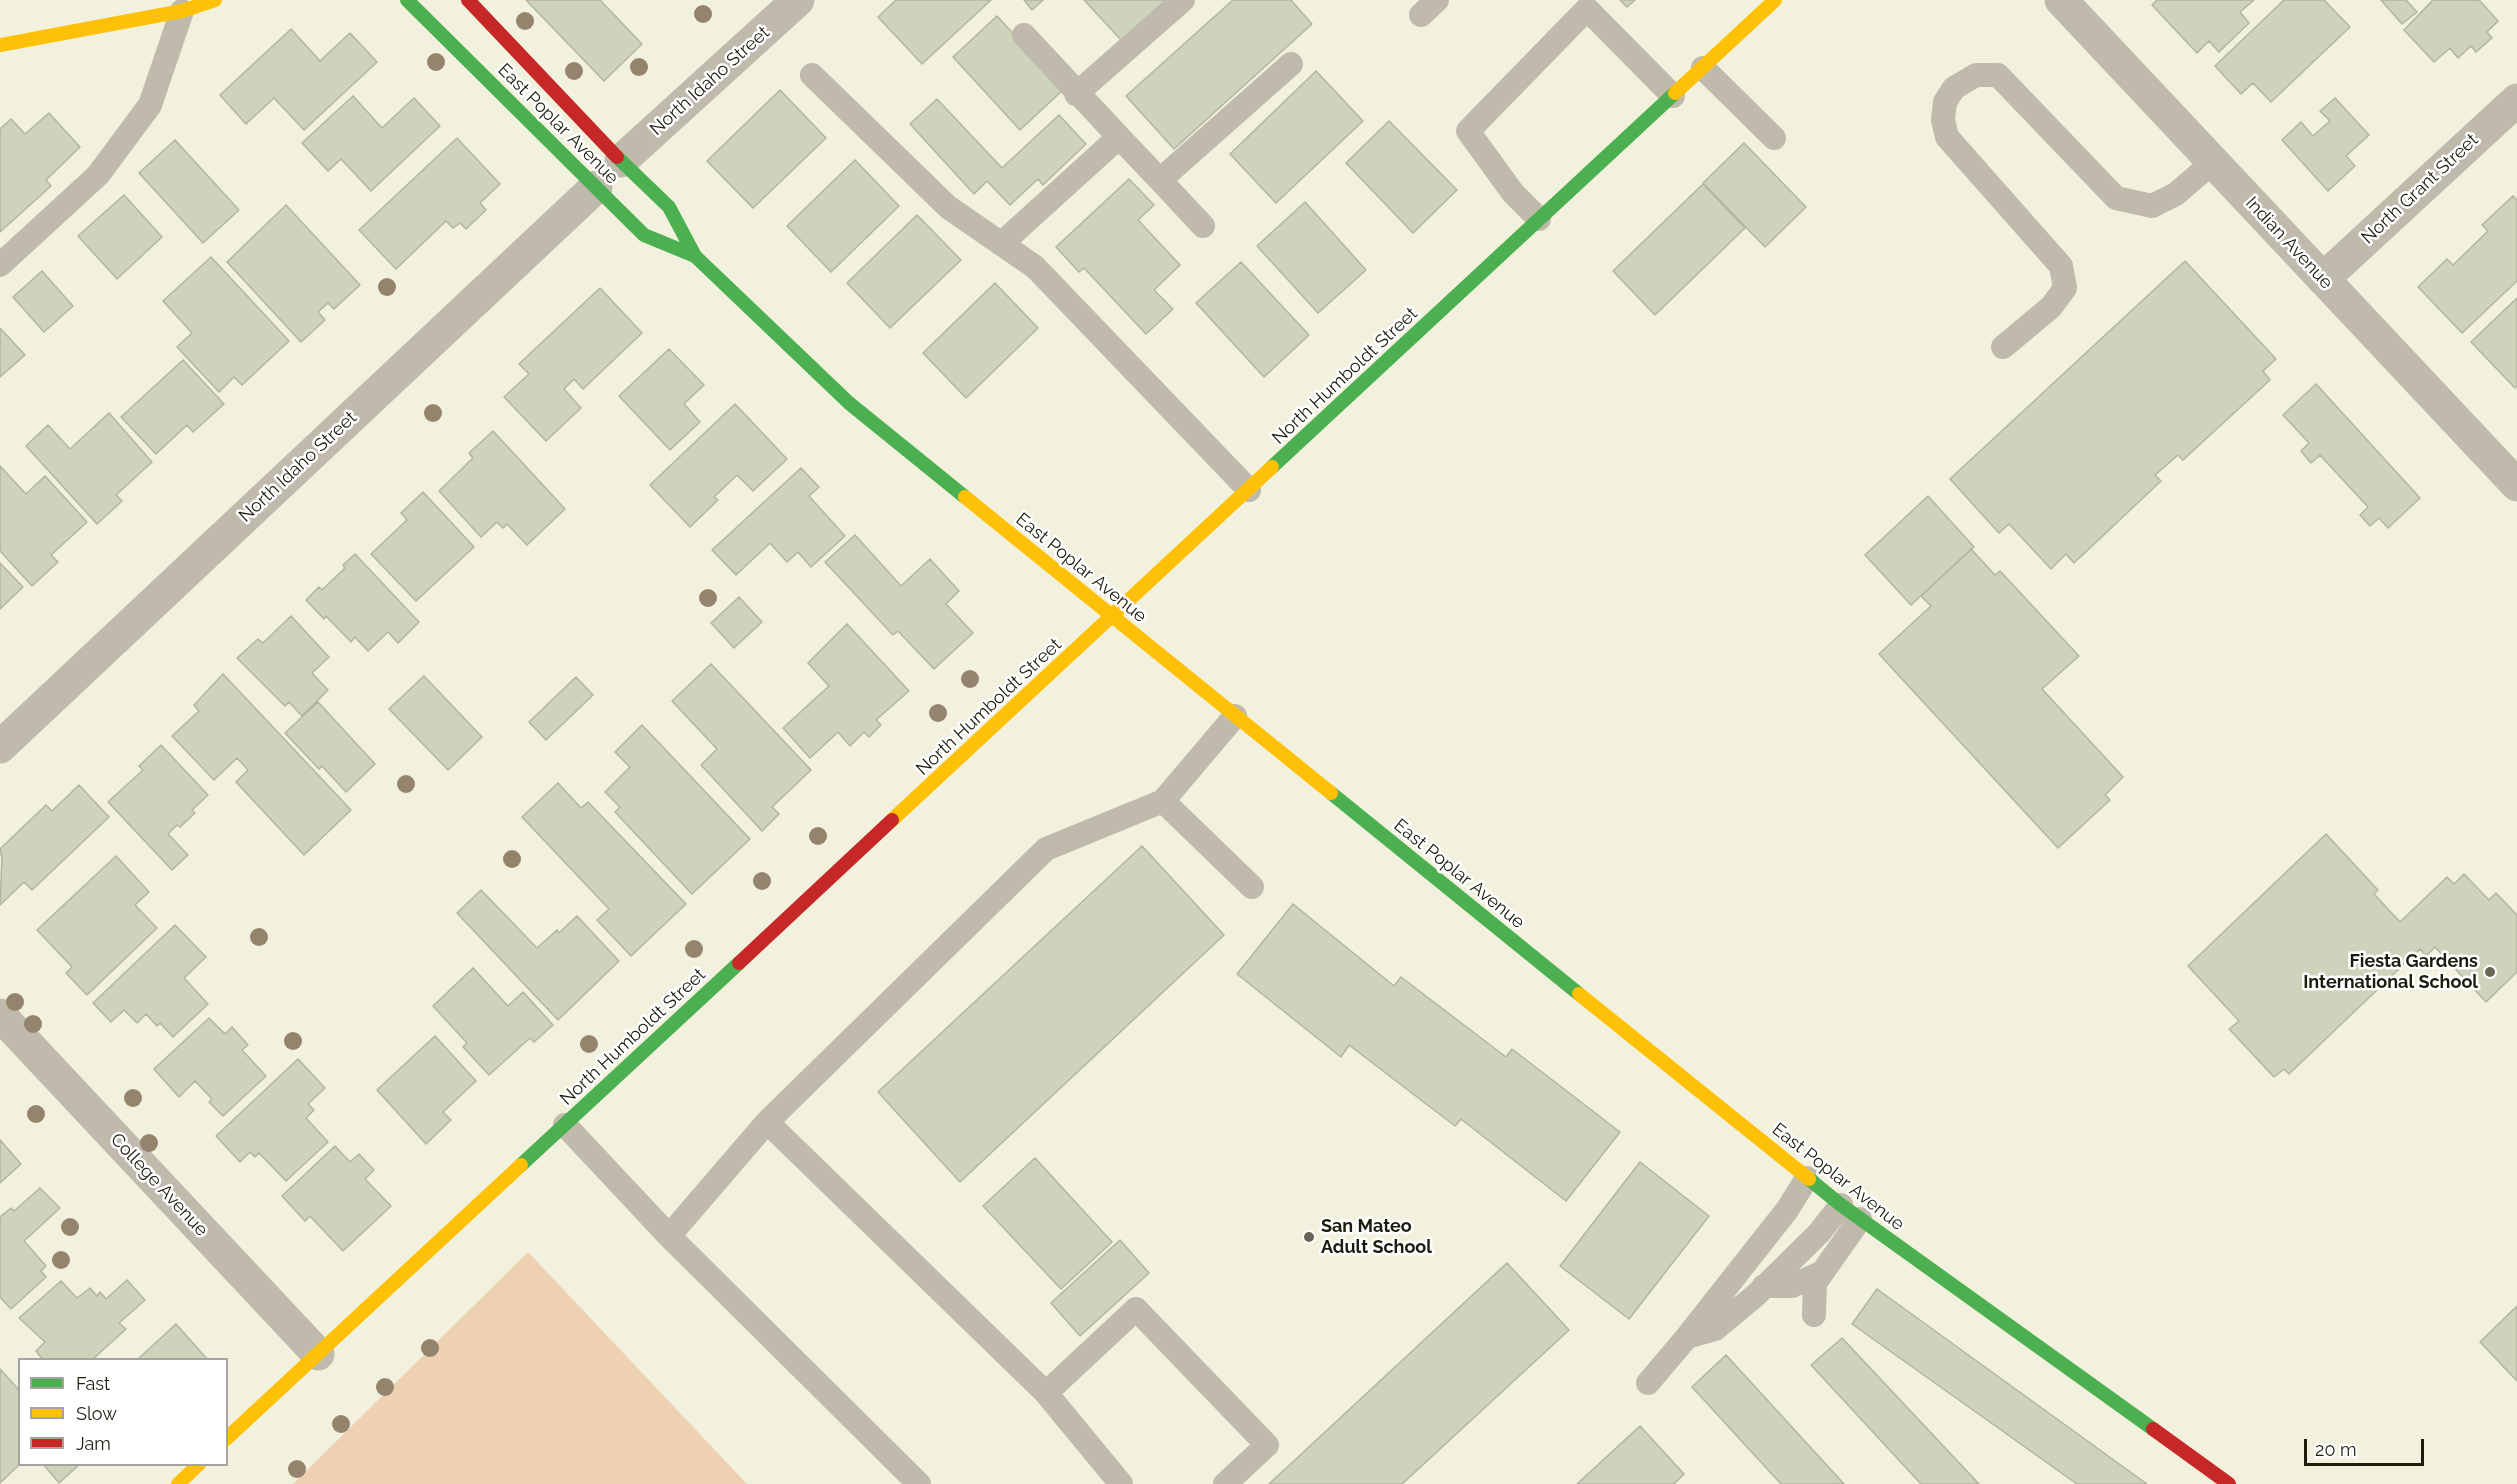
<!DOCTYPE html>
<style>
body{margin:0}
#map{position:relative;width:2517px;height:1484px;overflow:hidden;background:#f2f1dd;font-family:Raleway,sans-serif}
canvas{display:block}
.legend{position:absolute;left:18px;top:1358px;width:210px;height:108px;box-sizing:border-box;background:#fff;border:2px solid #a5a49f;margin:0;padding:8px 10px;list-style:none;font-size:18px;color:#1d1c0e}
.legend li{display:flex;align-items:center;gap:12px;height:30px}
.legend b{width:30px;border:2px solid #a5a49f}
.scale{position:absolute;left:2304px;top:1439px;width:120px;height:27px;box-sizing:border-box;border:3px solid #1d1c0e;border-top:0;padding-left:8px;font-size:18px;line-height:21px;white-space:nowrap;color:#1d1c0e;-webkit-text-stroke:4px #fff;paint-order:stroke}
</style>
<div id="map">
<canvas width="2517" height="1484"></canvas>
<ul class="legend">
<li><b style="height:8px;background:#4caf50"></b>Fast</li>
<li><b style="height:8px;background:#ffc107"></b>Slow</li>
<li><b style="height:8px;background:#c62828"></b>Jam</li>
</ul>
<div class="scale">20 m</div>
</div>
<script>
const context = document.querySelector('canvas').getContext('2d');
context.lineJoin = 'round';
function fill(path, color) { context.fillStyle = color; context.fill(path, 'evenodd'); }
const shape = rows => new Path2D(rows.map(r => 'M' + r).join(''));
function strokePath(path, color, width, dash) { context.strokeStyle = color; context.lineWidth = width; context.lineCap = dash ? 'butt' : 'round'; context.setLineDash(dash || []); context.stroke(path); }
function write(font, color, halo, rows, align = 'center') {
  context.font = font + ' Raleway,sans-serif'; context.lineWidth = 5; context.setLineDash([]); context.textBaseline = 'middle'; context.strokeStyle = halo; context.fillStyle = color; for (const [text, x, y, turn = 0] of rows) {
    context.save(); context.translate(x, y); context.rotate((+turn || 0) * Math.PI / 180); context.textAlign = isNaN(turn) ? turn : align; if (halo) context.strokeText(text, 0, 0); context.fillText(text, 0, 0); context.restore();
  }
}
const green = shape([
 [528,1252,747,1484,293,1484]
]);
const building = shape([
 [526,0,600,0,642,44,604,81,526,0],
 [896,0,991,0,922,64,878,17,896,0],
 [1024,0,1043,0,1032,10,1024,0],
 [1084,0,1166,0,1122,41,1084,0],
 [1233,0,1291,0,1312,24,1174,149,1126,96,1233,0],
 [1620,0,1635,0,1627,7,1620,0],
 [2157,0,2254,0,2240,12,2249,23,2219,52,2209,41,2197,53,2152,5,2157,0],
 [2284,0,2324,0,2350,27,2271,102,2253,83,2241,94,2215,66,2284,0],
 [2381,0,2406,0,2417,12,2402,24,2381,0],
 [2433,0,2479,0,2498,21,2487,32,2492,38,2476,52,2471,46,2458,58,2450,48,2434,62,2404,30,2433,0],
 [997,16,1064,89,1020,130,953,57,997,16],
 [291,29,320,61,350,33,377,62,304,130,274,98,246,124,220,95,291,29],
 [1316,71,1363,121,1276,203,1230,154,1316,71],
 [780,90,826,138,753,208,707,161,780,90],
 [353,96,382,128,414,98,440,126,371,191,341,159,328,171,302,143,353,96],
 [2335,98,2369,135,2346,156,2355,166,2328,191,2282,140,2301,122,2313,136,2330,121,2320,111,2335,98],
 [937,99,1002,168,1059,115,1086,144,1043,185,1038,179,1010,205,987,181,974,194,910,124,937,99],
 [49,113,80,147,46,180,51,186,0,232,0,129,11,119,25,134,49,113],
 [1389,121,1457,190,1413,233,1346,163,1389,121],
 [457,138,500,184,480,203,486,210,466,229,460,223,453,228,446,221,396,269,359,230,457,138],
 [175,140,239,210,203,243,139,173,175,140],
 [1744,143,1806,207,1765,247,1703,183,1744,143],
 [855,160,899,206,831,272,787,226,855,160],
 [1129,179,1154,205,1138,220,1180,265,1154,290,1173,309,1146,334,1084,268,1079,272,1056,247,1129,179],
 [1703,184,1745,228,1655,315,1613,271,1703,184],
 [124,195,162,237,117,279,78,236,124,195],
 [2513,196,2517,200,2517,281,2462,333,2418,287,2447,259,2453,265,2488,231,2482,225,2513,196],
 [1305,202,1366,270,1318,313,1257,246,1305,202],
 [286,205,360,285,334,309,328,303,318,312,325,320,301,342,227,262,286,205],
 [917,215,961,260,890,328,847,283,917,215],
 [211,257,289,341,242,385,234,377,219,392,177,347,192,333,163,301,211,257],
 [2185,261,2276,359,2263,371,2270,380,2183,460,2178,455,2155,475,2161,481,2074,563,2066,554,2051,569,2009,524,1999,533,1950,479,2185,261],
 [1241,262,1309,335,1264,377,1196,303,1241,262],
 [42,271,73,306,44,332,13,297,42,271],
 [995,283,1038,328,966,398,923,353,995,283],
 [600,288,642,333,583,389,574,379,564,389,581,408,546,441,504,397,529,374,519,364,600,288],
 [2517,298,2517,386,2515,388,2471,342,2517,298],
 [0,328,25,355,0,377,0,328],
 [669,349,704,385,684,404,700,422,670,450,619,396,669,349],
 [183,360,224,404,193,432,187,425,156,454,121,417,183,360],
 [2316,384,2420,498,2388,528,2379,518,2370,526,2360,515,2368,507,2320,455,2311,463,2301,451,2309,443,2283,415,2316,384],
 [735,404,787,459,753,491,737,475,714,497,718,500,690,527,650,485,735,404],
 [109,413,152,462,116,495,122,501,97,524,26,446,48,425,70,449,109,413],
 [493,431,565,509,527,545,507,524,503,528,497,522,481,537,439,491,473,458,469,453,493,431],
 [0,466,26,494,45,476,87,522,51,555,58,562,32,586,0,551,0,466],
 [801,468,819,487,809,496,845,536,811,567,798,552,787,562,770,543,736,575,712,550,801,468],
 [423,492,474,547,416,601,371,554,407,520,401,513,423,492],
 [1928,496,1974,547,1911,605,1865,555,1928,496],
 [855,535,901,586,930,559,959,591,946,604,973,633,934,669,898,631,893,635,825,562,855,535],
 [1971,549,1995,575,2000,571,2079,656,2042,689,2123,777,2105,795,2110,800,2058,848,1879,654,1931,606,1921,596,1971,549],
 [355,554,419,622,398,643,388,632,368,651,355,637,351,642,326,616,324,619,306,600,319,587,322,590,345,568,343,565,355,554],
 [0,563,23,587,0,609,0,563],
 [739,597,762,622,734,648,711,623,739,597],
 [291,616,329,657,312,673,328,690,302,716,289,702,285,706,237,658,258,639,263,643,291,616],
 [847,624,909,691,876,720,881,725,869,737,864,732,850,746,838,732,810,758,783,728,829,686,808,663,847,624],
 [711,664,811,770,772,807,779,814,762,831,701,765,717,749,672,701,711,664],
 [223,674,351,810,304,855,236,782,248,770,237,758,214,780,172,736,199,711,194,705,223,674],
 [424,676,482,737,448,770,389,709,424,676],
 [576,677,593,695,546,740,529,722,576,677],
 [318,702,375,764,346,792,322,766,319,769,285,733,318,702],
 [642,725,750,839,692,894,615,812,620,807,605,792,630,767,615,752,642,725],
 [161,745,208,795,192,810,195,813,180,827,177,825,168,834,188,855,172,870,108,802,143,770,139,766,161,745],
 [558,783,581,808,588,802,686,904,631,956,597,920,609,909,522,817,558,783],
 [79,785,109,817,32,890,24,882,0,905,2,858,0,849,46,805,52,811,79,785],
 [2326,834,2378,890,2374,894,2400,922,2447,877,2454,884,2464,874,2489,900,2496,893,2517,915,2517,972,2486,1002,2435,947,2426,956,2420,949,2289,1074,2284,1069,2274,1077,2229,1029,2239,1021,2188,966,2326,834],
 [1142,846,1224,935,960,1182,878,1092,1142,846],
 [116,856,149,892,135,905,157,928,87,995,66,973,72,967,37,930,116,856],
 [481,890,537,948,557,930,559,933,577,916,619,961,558,1020,457,913,481,890],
 [1293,904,1394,986,1401,977,1506,1057,1512,1049,1620,1132,1566,1201,1461,1119,1455,1126,1349,1045,1341,1057,1237,974,1293,904],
 [175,925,206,957,184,978,208,1004,173,1037,160,1023,157,1026,146,1014,137,1023,124,1010,111,1022,93,1003,175,925],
 [473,968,508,1006,523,992,553,1025,534,1042,530,1038,489,1075,463,1047,467,1043,433,1006,473,968],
 [209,1018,225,1034,232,1027,248,1045,242,1050,266,1076,223,1116,209,1102,212,1099,195,1081,179,1097,154,1069,209,1018],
 [435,1036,476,1081,443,1112,451,1120,426,1144,377,1090,435,1036],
 [298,1059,325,1088,308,1104,314,1110,306,1118,328,1142,286,1181,259,1153,255,1157,250,1152,240,1162,216,1136,298,1059],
 [0,1140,21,1164,0,1183,0,1140],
 [335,1146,350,1162,359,1154,374,1170,365,1179,391,1206,343,1251,310,1216,305,1221,282,1196,335,1146],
 [1035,1158,1112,1242,1061,1289,983,1206,1035,1158],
 [1640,1162,1709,1216,1629,1319,1560,1266,1640,1162],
 [40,1188,60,1208,24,1241,46,1266,41,1271,46,1277,11,1309,0,1297,0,1217,11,1208,14,1211,40,1188],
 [1120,1240,1149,1273,1080,1336,1051,1303,1120,1240],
 [1507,1263,1569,1330,1402,1484,1269,1484,1507,1263],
 [127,1280,145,1300,119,1323,126,1329,92,1360,43,1360,36,1351,45,1342,19,1318,61,1281,77,1298,90,1288,97,1296,100,1292,106,1299,127,1280],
 [1877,1289,2147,1484,2077,1484,1852,1324,1877,1289],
 [2517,1306,2517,1381,2480,1342,2517,1306],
 [176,1324,208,1360,137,1360,176,1324],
 [1842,1338,1979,1484,1921,1484,1811,1365,1842,1338],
 [1726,1355,1844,1484,1781,1484,1692,1387,1726,1355],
 [0,1369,20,1391,20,1464,0,1483,0,1369],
 [1640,1426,1684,1474,1674,1484,1577,1484,1640,1426],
 [43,1464,80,1464,59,1483,43,1464]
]);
const lane = shape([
 [1421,15,1437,0],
 [1024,35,1119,137],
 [1703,68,1774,138],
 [812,75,948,207,1035,267,1249,490],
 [1076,94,1183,0],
 [1160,180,1203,226],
 [1539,219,1513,193,1468,131,1587,9,1673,96],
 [1001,244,1119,137,1160,180,1291,64],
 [0,265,98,175,150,105,182,11],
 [2003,347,2051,307,2065,288,2061,266,1947,137,1943,120,1945,102,1954,88,1976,75,1998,75,2116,198,2152,206,2176,194,2213,162],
 [1163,801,1252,887],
 [565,1125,669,1236,767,1122],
 [669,1236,919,1484],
 [1764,1286,1792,1286,1823,1272],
 [1814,1315,1815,1283,1860,1219],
 [1687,1337,1715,1329,1756,1295,1819,1233,1841,1205],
 [1648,1383,1687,1337,1787,1210,1807,1178],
 [1046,1393,1136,1309,1267,1445,1225,1484],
 [1121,1484,1046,1393,767,1122,1046,849,1163,801,1235,716]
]);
const street = shape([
 [2061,0,2517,485],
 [621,161,798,0],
 [2323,279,2517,100],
 [0,747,596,187],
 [0,1015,318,1354]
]);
const fast = shape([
 [407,0,644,235,695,256],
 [617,157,669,207,695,256,849,403,965,497],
 [1272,467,1675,93],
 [1331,793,1579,994],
 [521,1165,739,963],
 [1809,1179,1841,1205,2153,1429]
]);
const slow = shape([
 [0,45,182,11,215,0],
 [1675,93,1775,0],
 [965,497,1331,793],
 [892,820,1272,467],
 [1579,994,1809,1179],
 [226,1439,521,1165],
 [178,1484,199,1464]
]);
const jam = shape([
 [468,0,617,157],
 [739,963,892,820],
 [2153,1429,2229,1484]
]);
const trees = [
 [703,14],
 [525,21],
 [436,62],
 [639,67],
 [574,71],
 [387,287],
 [433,413],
 [708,598],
 [970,679],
 [938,713],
 [406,784],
 [818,836],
 [512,859],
 [762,881],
 [259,937],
 [694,949],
 [15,1002],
 [33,1024],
 [293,1041],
 [589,1044],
 [133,1098],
 [36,1114],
 [149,1143],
 [70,1227],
 [61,1260],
 [430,1348],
 [385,1387],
 [341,1424],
 [297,1469]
];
const markers = [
 [2490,972,6,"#686756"],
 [1309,1237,6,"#686756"]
];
const streetNames = [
 ["North Idaho Street",710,81,-42],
 ["East Poplar Avenue",558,124,45],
 ["North Grant Street",2420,189,-43],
 ["Indian Avenue",2289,243,47],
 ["North Humboldt Street",1345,376,-43],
 ["North Idaho Street",298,467,-43],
 ["East Poplar Avenue",1081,568,39],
 ["North Humboldt Street",989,707,-43],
 ["East Poplar Avenue",1459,874,39],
 ["North Humboldt Street",633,1037,-43],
 ["East Poplar Avenue",1838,1177,38],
 ["College Avenue",159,1185,47]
];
const poiNames = [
 ["Fiesta Gardens",2478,962],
 ["International School",2478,983],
 ["San Mateo",1321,1227,"left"],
 ["Adult School",1321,1248,"left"]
];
fill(green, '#eed1b3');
fill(building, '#ced4bb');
strokePath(building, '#b2b4a5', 1.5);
strokePath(lane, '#c0baad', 24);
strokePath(street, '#c0baad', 33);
strokePath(fast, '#4caf50', 14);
strokePath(slow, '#ffc107', 14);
strokePath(jam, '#c62828', 14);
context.fillStyle = '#94846d';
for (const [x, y] of trees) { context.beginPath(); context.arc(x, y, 9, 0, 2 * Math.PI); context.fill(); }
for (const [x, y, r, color] of markers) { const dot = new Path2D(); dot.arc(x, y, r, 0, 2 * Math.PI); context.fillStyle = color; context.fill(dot); strokePath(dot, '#fff', 2); }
write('18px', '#1d1c0e', '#fff', streetNames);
write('bold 18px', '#1d1c0e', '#fff', poiNames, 'right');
</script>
